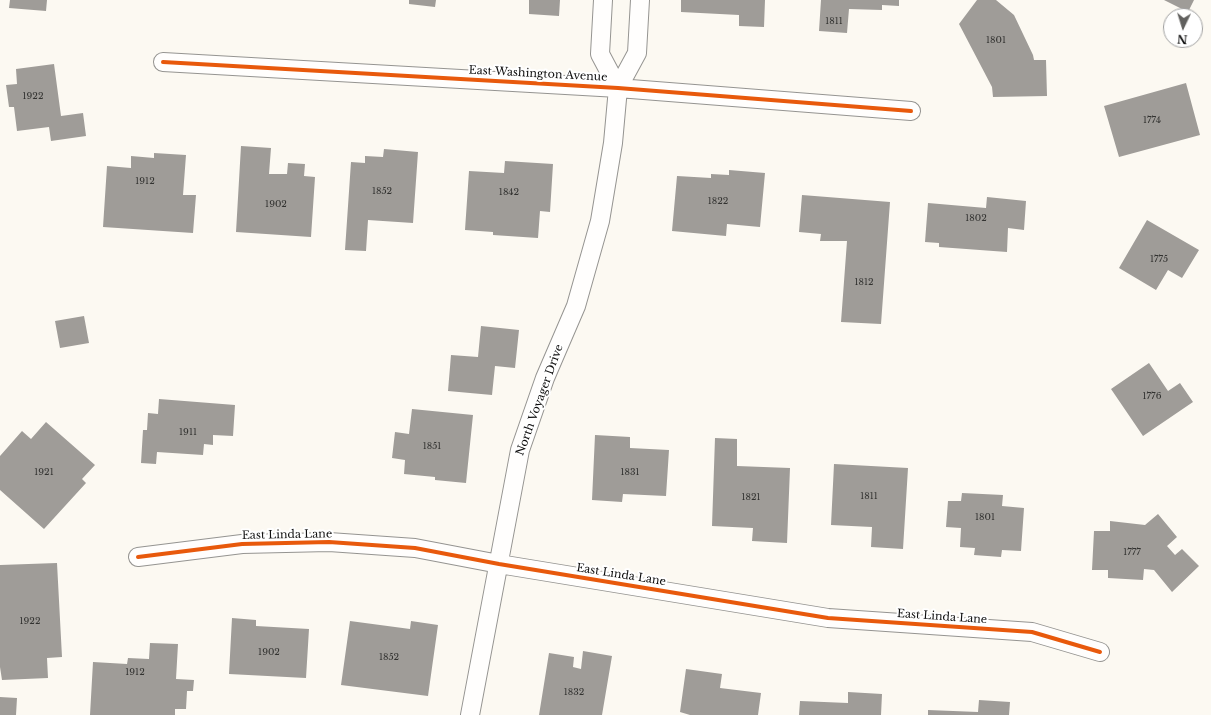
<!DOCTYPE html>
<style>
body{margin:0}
#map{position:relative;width:1211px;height:715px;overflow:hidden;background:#fcf9f2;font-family:"Libre Baskerville",serif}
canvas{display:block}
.north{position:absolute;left:1163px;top:8px;width:40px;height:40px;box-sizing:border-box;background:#fff;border:1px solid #9f9f9f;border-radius:50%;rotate:184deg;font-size:11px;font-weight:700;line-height:16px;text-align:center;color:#0e0e0e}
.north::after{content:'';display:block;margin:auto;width:14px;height:18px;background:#61605e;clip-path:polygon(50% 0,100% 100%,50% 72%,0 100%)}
</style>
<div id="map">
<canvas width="1211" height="715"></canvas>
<div class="north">N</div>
</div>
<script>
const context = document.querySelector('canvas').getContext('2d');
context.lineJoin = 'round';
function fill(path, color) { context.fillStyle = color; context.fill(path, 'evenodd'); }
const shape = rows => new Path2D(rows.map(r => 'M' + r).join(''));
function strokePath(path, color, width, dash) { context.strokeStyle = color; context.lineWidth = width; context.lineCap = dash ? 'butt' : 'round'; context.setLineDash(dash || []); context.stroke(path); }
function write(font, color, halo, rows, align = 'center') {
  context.font = font + ' "Libre Baskerville",serif'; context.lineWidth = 4; context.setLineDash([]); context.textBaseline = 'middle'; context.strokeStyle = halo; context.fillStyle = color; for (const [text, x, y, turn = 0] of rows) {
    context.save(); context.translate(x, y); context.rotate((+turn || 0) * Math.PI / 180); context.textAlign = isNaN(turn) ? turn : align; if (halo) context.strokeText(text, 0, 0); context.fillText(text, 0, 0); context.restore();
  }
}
const building = shape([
 [10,0,47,0,46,11,9,8],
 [409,0,436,0,435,7,409,4],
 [529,0,560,0,559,16,529,14],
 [681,0,765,0,764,27,739,26,739,15,681,12],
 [821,0,899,0,899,6,882,5,882,10,849,9,847,33,819,31],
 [977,0,996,0,1014,15,1033,55,1034,60,1046,60,1047,96,993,97,992,87,959,24],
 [1164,0,1194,0,1188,12],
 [54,64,61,116,83,113,86,136,51,141,49,127,17,131,14,107,9,107,6,85,17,84,16,69],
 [1186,83,1200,135,1119,157,1104,106],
 [241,146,271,148,269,174,287,174,288,163,305,164,304,176,315,177,311,237,236,232],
 [384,149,418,152,413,223,368,220,366,251,345,250,351,162,365,163,365,156,383,157],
 [154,153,186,155,183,195,196,195,193,233,103,227,107,166,131,168,131,156,154,158],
 [505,161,553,164,550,212,540,211,538,238,493,235,493,232,465,230,469,171,504,173],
 [729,170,765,173,760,227,727,224,726,236,672,231,677,176,711,178,711,174,729,175],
 [802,195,890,202,881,324,841,322,847,241,820,241,821,234,799,232],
 [987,197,1026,201,1024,230,1008,228,1007,252,939,247,939,243,925,242,928,203,986,208],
 [1147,220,1199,250,1182,278,1168,270,1156,290,1119,268],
 [84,316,89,343,60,348,55,321],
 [481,326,519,330,515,368,495,366,492,395,448,391,451,355,478,357],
 [1149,363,1168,391,1180,383,1193,402,1143,436,1111,389],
 [159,399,235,405,233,436,213,435,213,445,204,444,203,455,157,452,156,464,141,463,143,430,147,430,148,413,158,414],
 [412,409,473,415,466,483,435,480,435,477,404,474,405,460,392,458,395,432,409,434],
 [46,422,95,465,82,479,86,483,44,529,0,490,0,456,22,431,31,439],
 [595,435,630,437,630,448,669,450,666,496,623,494,622,502,592,500],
 [715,438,737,439,737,466,790,468,787,543,752,541,753,528,712,526],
 [834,464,908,468,903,549,871,547,872,527,831,525],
 [962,493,1003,495,1002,506,1024,508,1021,551,1002,550,1001,557,974,555,975,548,960,547,961,528,946,527,948,501,961,501],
 [1158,514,1177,537,1167,546,1175,555,1182,549,1199,566,1172,592,1154,570,1144,569,1143,580,1108,578,1108,570,1092,570,1094,531,1110,531,1110,521,1145,525],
 [57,563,62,657,47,658,48,678,2,680,0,667,0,565],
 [232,618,256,620,256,626,309,629,306,678,229,674],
 [350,621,410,629,411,621,438,625,428,696,341,685],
 [150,643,178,644,176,679,194,680,193,691,187,691,186,709,175,709,175,715,90,715,93,662,127,664,128,658,149,659],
 [583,651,612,656,602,715,539,715,549,653,574,657,573,667,581,669],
 [686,669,722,674,720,688,761,693,758,715,690,715,680,712],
 [848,692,882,694,881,715,799,715,800,701,848,703],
 [0,697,17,698,16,715,0,715],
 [979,700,1010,702,1009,715,928,715,928,710,978,712]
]);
const minor = shape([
 [603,0,600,54,618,88],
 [163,62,618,88,911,111],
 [138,557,242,544,329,542,415,548,499,564,828,618,1032,632,1100,652],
 [470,715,520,450,545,378,576,306,600,221,613,143,618,88,637,53,640,0]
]);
const cycleway = shape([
 [163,62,618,88,911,111],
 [138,557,242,544,329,542,415,548,499,564,828,618,1032,632,1100,652]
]);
const numberNames = [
 ["1811",834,21],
 ["1801",996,40],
 ["1922",33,96],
 ["1774",1152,120],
 ["1912",145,181],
 ["1852",382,191],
 ["1842",509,192],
 ["1822",718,201],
 ["1902",276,204],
 ["1802",976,218],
 ["1775",1159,259],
 ["1812",864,282],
 ["1776",1152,396],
 ["1911",188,432],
 ["1851",432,446],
 ["1921",44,472],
 ["1831",630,472],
 ["1811",869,496],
 ["1821",751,497],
 ["1801",985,517],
 ["1777",1132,552],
 ["1922",30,621],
 ["1902",269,652],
 ["1852",389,657],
 ["1912",135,672],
 ["1832",574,692]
];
const streetNames = [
 ["East Washington Avenue",538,74,3],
 ["North Voyager Drive",540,400,-70],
 ["East Linda Lane",287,535,-1],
 ["East Linda Lane",621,575,9],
 ["East Linda Lane",942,617,4]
];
fill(building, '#9f9c98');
strokePath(minor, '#959491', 20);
strokePath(minor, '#fffefd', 18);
strokePath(cycleway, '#e8590c', 4);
write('9px', '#323230', null, numberNames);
write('11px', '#0e0e0e', '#fff', streetNames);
</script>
